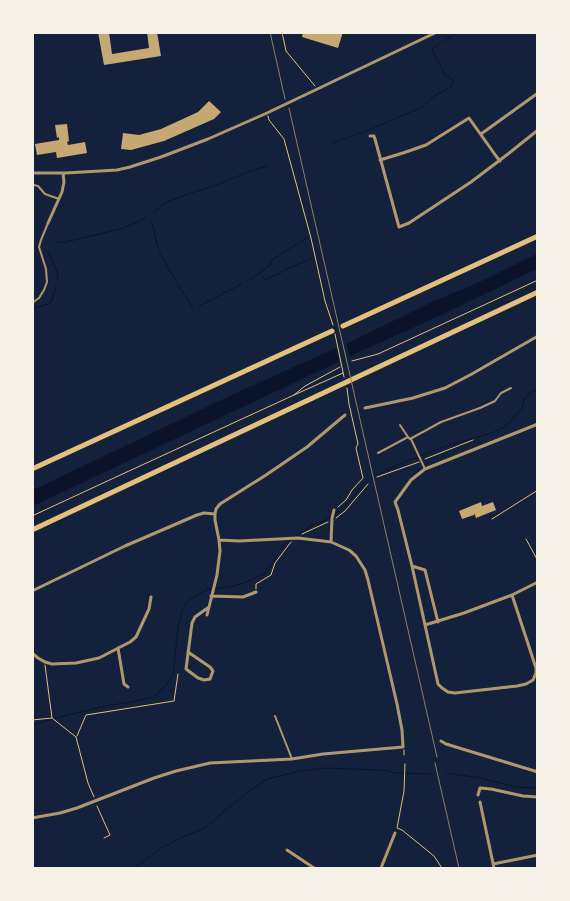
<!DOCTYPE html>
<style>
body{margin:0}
#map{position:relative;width:570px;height:901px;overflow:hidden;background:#14213d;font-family:"Work Sans",sans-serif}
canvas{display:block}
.frame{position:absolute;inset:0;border:34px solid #f6f1e7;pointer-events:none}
</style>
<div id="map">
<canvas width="570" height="901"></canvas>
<div class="frame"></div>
</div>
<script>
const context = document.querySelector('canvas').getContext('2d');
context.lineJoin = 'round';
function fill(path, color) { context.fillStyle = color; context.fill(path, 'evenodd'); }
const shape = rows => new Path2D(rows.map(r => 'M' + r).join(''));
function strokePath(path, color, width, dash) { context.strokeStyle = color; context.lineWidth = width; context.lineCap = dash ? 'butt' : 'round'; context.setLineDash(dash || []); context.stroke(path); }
const water = shape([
 [537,254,537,269,439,316,355,354,33,506,33,490,238,392,350,342,432,302,475,284]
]);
const pier = shape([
 [346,341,350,360,340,364,336,345]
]);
const stream = shape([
 [284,32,285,38],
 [444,41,457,32],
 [332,142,333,143,374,128,422,107,434,96,451,87,453,81,451,78,445,75,432,49,441,42],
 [154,213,164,203,185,195,222,183,250,171,268,166],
 [152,222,158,248],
 [55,242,66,242,123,228,140,221,146,217],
 [48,252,58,274,57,280],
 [159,252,176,281],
 [285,270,314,257],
 [263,277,265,280,282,272],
 [247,282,269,266,272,260,308,237],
 [178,285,193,308],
 [199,306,242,284],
 [32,309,51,303,56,286],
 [377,475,391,468,427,453,450,445,492,433,506,426,522,408,525,398,530,393,538,389],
 [335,514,345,507,360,488,368,482],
 [294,537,312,525,322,522,332,516],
 [32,725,63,716,111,705,132,702,153,697,161,691,173,676,178,626,183,608,190,599,208,589,220,588,235,586,246,582,264,574,273,563,282,547,291,539],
 [446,773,481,778,516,787,538,788],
 [135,868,161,848,187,835,205,828,228,808,252,789,267,779,301,771,325,768,383,770,396,773,432,774]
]);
const building = shape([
 [98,32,109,32,112,54,149,48,147,32,157,32,161,56,104,65],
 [303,32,343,32,338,48,302,37],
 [209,101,221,112,214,119,164,141,131,150,121,149,123,133,139,135,161,129,198,112],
 [67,124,69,141,67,142,68,145,85,142,87,153,57,158,56,152,37,155,35,144,59,140,59,137,57,138,55,125],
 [481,502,482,506,493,502,496,510,476,518,474,513,474,515,462,519,459,511]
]);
const path = shape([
 [282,32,286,51,315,86],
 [268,116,269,120,284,139,311,238,325,301,333,325],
 [335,334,344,377],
 [352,361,378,354,538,280],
 [294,395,343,373],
 [425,459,473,440],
 [377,477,419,462],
 [338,507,346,500,352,490,363,478,356,448,358,444,349,404,347,388],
 [32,516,116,477,294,395,305,386,340,367],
 [336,518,345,511,368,484],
 [492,519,538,490],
 [302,534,328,522],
 [526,539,538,561],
 [256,589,256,584,271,575,275,563,291,542],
 [45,665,52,718],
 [32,720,52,718,76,737,88,783,94,797],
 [77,736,86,715,174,701,178,674],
 [404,750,404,755],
 [405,764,404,791,397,828,402,830,434,856,442,868],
 [97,806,110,835,104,838]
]);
const service = shape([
 [32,183,34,185,38,186,45,194,59,199],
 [32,303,39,298,44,290,47,282,46,269,39,247,41,240,48,223],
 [400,425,408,437],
 [411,439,425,469],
 [378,453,408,437,410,439,441,422,480,408,495,401,501,393,511,388],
 [275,716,292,759]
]);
const minor = shape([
 [481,134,538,93],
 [370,136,374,136,375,139,399,227,409,223,471,182,508,154,538,130],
 [380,160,403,153,426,145,469,118,496,156,500,161],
 [32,173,66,173,117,170,130,167,161,157,208,139,267,113,437,32],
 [48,223,62,192,64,182,63,173],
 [365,408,413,398,445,388,470,375,538,336],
 [331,542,332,518,334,510],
 [412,566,425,570,438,622],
 [32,591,125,546,197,515,204,513,215,514],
 [512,595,536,668,536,673,533,680,526,684,517,686,455,693,448,692,442,688,438,684,412,566,398,510,395,502,411,480,425,469,538,424],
 [211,596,243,597,256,592],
 [207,615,217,575,220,551,219,540,215,520,215,514,216,509,220,504,266,475,307,447,345,415],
 [425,625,464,613,512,595,538,582],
 [118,648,124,684,128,687],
 [188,652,210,667,213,671,210,679,204,680,198,678,186,669,192,623,195,617,209,607],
 [32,653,38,658,45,662,52,664,76,663,99,658,130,642,136,637,149,609,151,597],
 [441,741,446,744,538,772],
 [478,795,480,788,491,789,523,796,538,797],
 [480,802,494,868],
 [32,818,60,813,77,808,154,778,176,771,210,763,292,759,323,754,403,747,402,730,397,704,368,580,365,570,356,556,349,550,331,542,298,538,239,541,219,540],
 [287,850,314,868],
 [493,864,538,855],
 [381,868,395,833]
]);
const trunk = shape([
 [343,326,538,236],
 [32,469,332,331],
 [32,530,538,292]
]);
const rail = shape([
 [270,32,285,99],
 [289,108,437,757],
 [435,763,459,868]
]);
fill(water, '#0b132b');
fill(pier, '#14213d');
strokePath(stream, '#0b132b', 1);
fill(building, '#c6a872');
strokePath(path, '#e5c07b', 1);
strokePath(service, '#b1986c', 2);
strokePath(minor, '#b1986c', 3);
strokePath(trunk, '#e5c07b', 5);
strokePath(rail, '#918062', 1);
</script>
